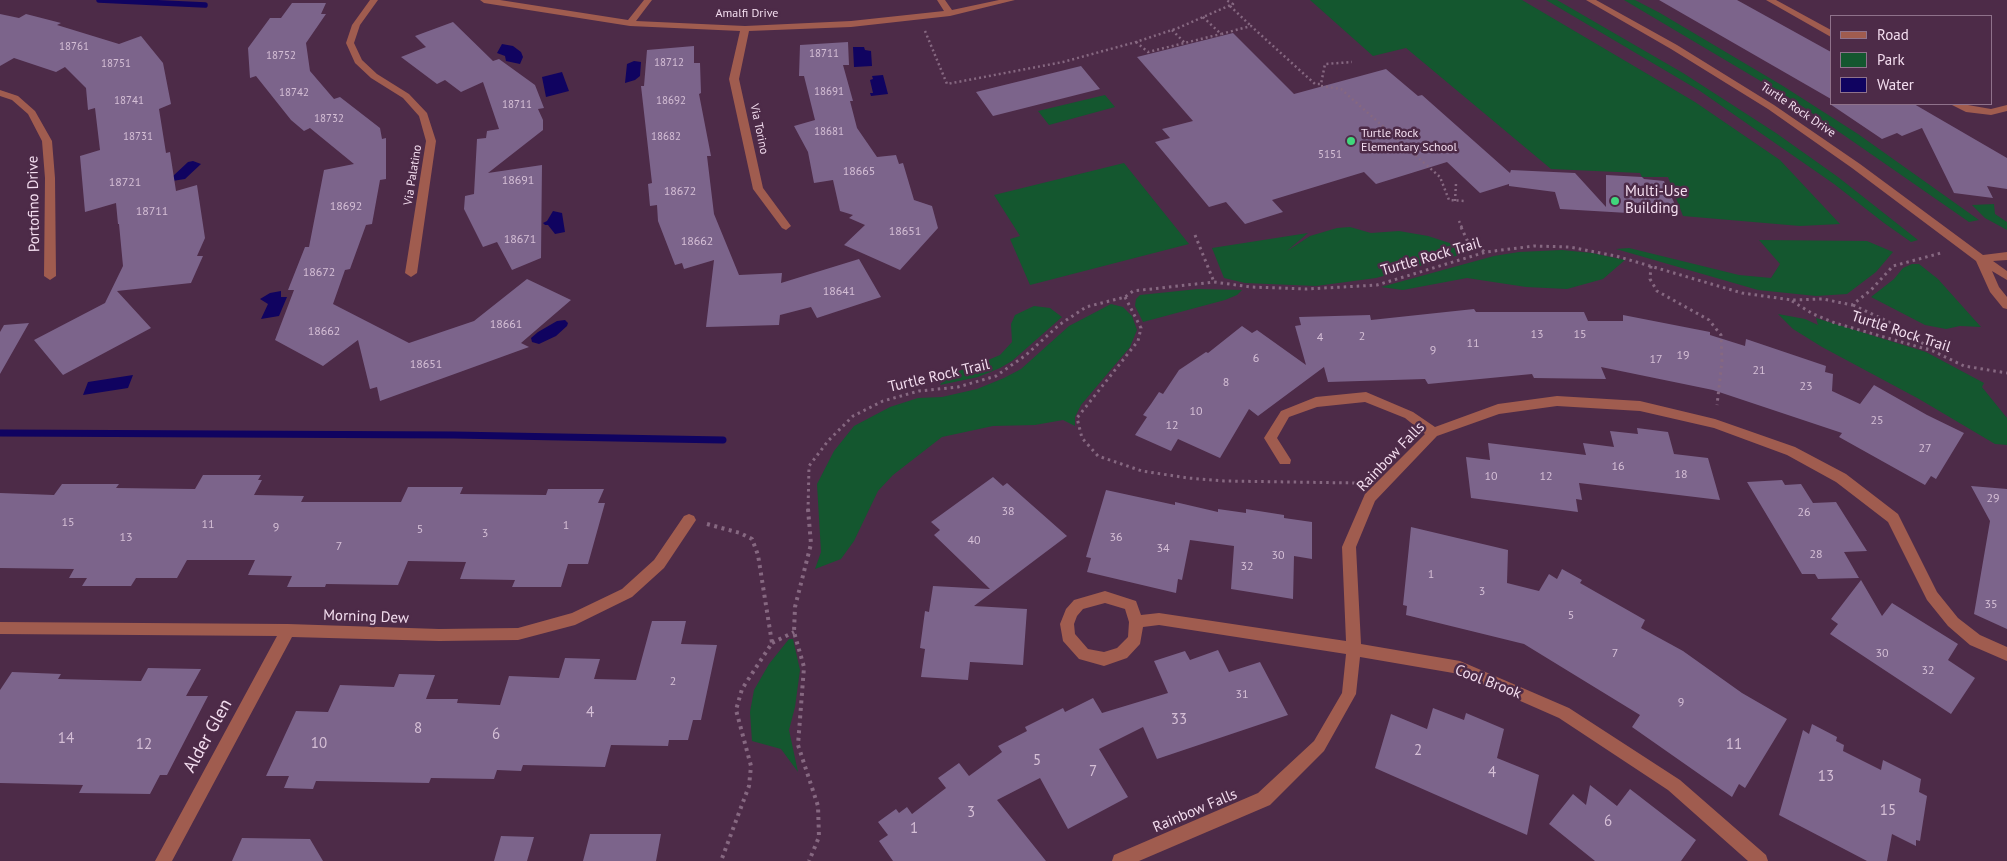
<!DOCTYPE html>
<style>
body{margin:0}
#map{position:relative;width:2007px;height:861px;overflow:hidden;background:#4d2b48;font-family:"PT Sans",sans-serif}
canvas{display:block}
.legend{position:absolute;left:1830px;top:15px;width:162px;height:90px;box-sizing:border-box;background:#4d2b48;border:1px solid #8f728b;margin:0;padding:6px 9px;list-style:none;font-size:15px;color:#f3ddef}
.legend li{display:flex;align-items:center;gap:10px;height:25px}
.legend b{width:25px;border:1px solid #8f728b}
</style>
<div id="map">
<canvas width="2007" height="861"></canvas>
<ul class="legend">
<li><b style="height:6px;background:#a05c4f"></b>Road</li>
<li><b style="height:14px;background:#14572f"></b>Park</li>
<li><b style="height:14px;background:#100360"></b>Water</li>
</ul>
</div>
<script>
const context = document.querySelector('canvas').getContext('2d');
context.lineJoin = 'round';
function fill(path, color) { context.fillStyle = color; context.fill(path, 'evenodd'); }
const shape = rows => new Path2D(rows.map(r => 'M' + r).join(''));
function strokePath(path, color, width, dash) { context.strokeStyle = color; context.lineWidth = width; context.lineCap = dash ? 'butt' : 'round'; context.setLineDash(dash || []); context.stroke(path); }
function write(font, color, halo, rows, align = 'center') {
  context.font = font + ' "PT Sans",sans-serif'; context.lineWidth = 5; context.setLineDash([]); context.textBaseline = 'middle'; context.strokeStyle = halo; context.fillStyle = color; for (const [text, x, y, turn = 0] of rows) {
    context.save(); context.translate(x, y); context.rotate((+turn || 0) * Math.PI / 180); context.textAlign = isNaN(turn) ? turn : align; if (halo) context.strokeText(text, 0, 0); context.fillText(text, 0, 0); context.restore();
  }
}
const green = shape([
 [1310,0,1522,0,1695,102,1780,160,1840,224,1800,226,1683,216,1668,177,1642,177,1640,173,1551,169,1406,48,1373,56],
 [1546,0,1557,0,1683,73,1776,133,1838,177,1918,240,1911,242,1884,223,1834,184,1700,91],
 [1624,0,1635,0,1660,13,1783,86,1858,134,1979,220,1969,222,1796,102],
 [1105,95,1115,107,1049,125,1038,111],
 [1124,163,1189,244,1030,285,1010,239,1020,236,994,195],
 [1994,204,1995,214,2007,222,2007,230,1985,218,1972,205],
 [1350,227,1371,233,1399,231,1428,236,1474,251,1376,278,1316,286,1245,283,1224,278,1212,248,1308,233,1287,251,1310,236,1337,228],
 [1759,240,1867,241,1893,252,1876,272,1847,294,1816,296,1758,290,1616,249,1629,248,1739,275,1771,278,1780,264],
 [1562,250,1592,253,1625,260,1603,279,1567,289,1526,287,1467,278,1403,290,1381,287,1494,256,1519,252],
 [1912,264,1919,264,1938,279,1981,327,1960,326,1946,329,1925,325,1871,297,1894,279,1903,268],
 [1198,289,1242,290,1237,295,1225,300,1143,322,1135,306,1136,299,1140,295],
 [1111,304,1123,307,1132,316,1137,330,1130,347,1081,405,1075,417,1075,426,1063,420,1035,425,993,426,942,437,893,475,878,491,854,541,841,559,815,569,821,552,817,484,834,451,854,426,890,407,918,398,942,397,977,389,1004,378,1021,369,1069,326],
 [1034,306,1050,308,1062,317,1012,361,1000,368,978,377,940,385,947,374,969,368,1000,355,1012,342,1011,324,1015,315],
 [1778,314,1805,319,1818,325,1816,318,1926,352,1984,383,1982,387,2007,418,2007,445,1995,444,1919,399,1822,347,1793,329],
 [789,639,793,639,800,670,795,707,789,730,798,772,781,749,752,741,750,712,754,690,769,664]
]);
const water = shape([
 [502,44,513,46,521,52,523,57,520,64,506,61,505,56,497,53],
 [853,47,864,47,865,50,871,51,872,66,854,67],
 [634,61,641,62,640,76,635,80,625,83,627,64],
 [562,72,569,91,546,97,542,77],
 [883,75,888,94,871,96,870,93,873,93,870,80,873,79,872,76],
 [193,161,201,164,185,179,172,181,172,177,188,162],
 [553,211,562,213,565,232,555,234,548,225,545,225,543,223,547,221],
 [281,291,281,297,287,297,279,316,261,319,268,304,260,299,270,293],
 [565,320,568,323,567,326,556,336,539,344,532,342,531,338,538,332,557,321],
 [133,375,128,388,83,395,88,382]
]);
const streamFar1 = shape([
 [99,0,205,5]
]);
const stream = shape([
 [0,433,454,435,723,440]
]);
const building = shape([
 [1659,0,1737,0,1831,52,1831,99],
 [292,3,326,3,321,14,326,14,306,43,310,71,334,99,340,97,380,128,382,139,386,138,386,179,380,180,372,224,366,225,350,269,345,270,333,304,409,343,474,321,527,279,571,300,521,343,529,347,380,401,377,387,370,389,358,340,323,366,275,340,294,290,288,290,305,247,309,247,324,170,354,164,310,128,304,131,291,120,256,76,250,78,248,48,270,18,281,18],
 [0,14,19,18,26,14,61,23,57,25,119,44,141,36,163,63,171,104,159,109,166,153,170,152,176,191,197,185,205,238,197,256,203,256,191,283,117,291,151,328,63,375,34,340,105,303,123,266,119,224,118,224,116,203,85,212,80,156,100,150,95,108,88,110,86,88,65,67,56,72,14,58,0,66],
 [453,22,493,61,499,59,535,85,544,108,538,109,543,120,543,130,488,173,542,165,541,258,512,270,497,242,483,247,464,209,465,196,474,194,477,139,486,138,487,131,499,129,483,82,461,92,445,80,437,84,401,57,426,47,415,36],
 [1233,33,1294,94,1386,69,1418,96,1422,95,1510,173,1511,170,1575,173,1606,207,1606,175,1642,177,1644,179,1664,181,1679,213,1644,212,1645,214,1560,209,1555,192,1509,186,1509,184,1480,193,1447,162,1376,184,1364,172,1272,200,1283,212,1245,224,1226,202,1209,207,1155,142,1170,138,1162,129,1193,121,1137,57],
 [848,42,849,65,843,65,853,101,850,101,857,128,877,157,896,155,899,164,903,163,914,200,932,206,938,228,900,270,844,245,865,225,849,218,853,215,840,211,833,180,814,183,808,152,794,126,815,120,804,76,799,76,800,45],
 [694,46,694,63,700,63,701,93,699,94,711,156,707,156,714,214,739,275,782,273,781,283,859,259,881,297,817,318,811,307,780,315,779,325,706,327,714,260,684,269,682,263,675,265,658,221,657,205,650,206,648,184,652,183,641,86,644,86,647,50],
 [1081,66,1100,89,993,116,976,92],
 [1830,104,1914,104,2007,158,2007,189,1987,186,1993,198,1954,193,1922,128,1902,136,1897,133,1882,139],
 [1474,309,1476,312,1584,312,1588,321,1623,321,1623,315,1710,332,1710,335,1745,346,1746,339,1826,366,1825,372,1833,374,1832,391,1860,404,1874,385,1927,415,1964,433,1936,479,1931,476,1925,485,1839,437,1842,433,1713,390,1601,367,1606,379,1534,378,1532,374,1428,384,1425,379,1328,382,1324,367,1258,416,1249,409,1220,458,1178,439,1171,451,1135,435,1147,417,1143,415,1151,404,1159,392,1163,394,1179,370,1206,352,1208,353,1242,326,1252,333,1257,330,1306,365,1295,326,1301,325,1299,317,1370,315,1371,320],
 [29,323,0,374,0,332,4,325],
 [1637,428,1668,432,1674,454,1708,458,1720,500,1579,483,1582,500,1576,499,1578,512,1471,498,1466,457,1490,460,1488,443,1586,455,1583,443,1614,447,1610,431,1638,434],
 [203,475,261,475,258,480,262,480,254,495,304,496,301,502,401,502,408,487,463,487,460,494,546,495,548,489,604,489,598,503,605,503,588,564,568,564,561,587,512,587,515,580,460,579,466,562,408,561,398,585,326,584,325,587,287,587,292,576,248,575,255,560,187,560,177,578,136,578,131,586,82,586,87,578,69,578,74,569,0,568,0,493,54,495,62,484,119,484,116,488,195,489],
 [993,477,1003,486,1007,483,1067,536,974,606,1027,609,1023,665,970,662,968,680,921,677,925,649,920,648,925,611,929,612,933,586,990,589,934,535,940,530,931,522],
 [1782,480,1785,485,1801,484,1813,503,1836,502,1867,551,1844,552,1859,578,1818,579,1815,574,1802,574,1747,482],
 [1971,486,2007,489,2007,629,1974,614,1990,521],
 [1106,490,1175,505,1175,502,1218,512,1218,509,1246,513,1246,509,1284,515,1284,518,1312,522,1312,559,1294,556,1293,599,1231,589,1234,546,1190,540,1182,580,1178,579,1176,593,1087,572,1091,558,1086,557],
 [1411,527,1508,550,1507,583,1539,591,1549,574,1557,579,1562,569,1582,580,1580,583,1645,620,1641,628,1683,651,1742,693,1787,719,1745,788,1739,784,1732,797,1632,727,1640,715,1524,644,1406,615,1407,606,1403,605],
 [1861,580,1882,616,1892,603,1958,644,1948,660,1975,678,1951,714,1830,634,1838,624,1831,619],
 [652,621,686,621,681,644,717,645,701,720,693,720,688,740,669,740,668,746,611,745,605,767,523,765,521,771,497,770,494,779,431,778,429,783,316,781,313,789,284,788,289,776,266,776,296,711,328,712,340,685,394,687,399,674,435,675,426,699,458,699,457,703,500,705,509,676,559,678,565,658,600,659,594,679,636,680],
 [1218,650,1229,672,1260,662,1288,715,1157,759,1143,727,1099,749,1128,797,1068,829,1040,778,997,800,1046,861,893,861,879,841,888,835,878,822,896,809,899,813,907,807,912,814,946,788,938,778,959,763,969,776,1002,752,998,746,1027,731,1025,727,1063,708,1065,712,1093,698,1102,713,1168,693,1154,661,1185,651,1190,660],
 [148,668,201,669,186,696,208,696,167,775,160,775,150,794,79,793,83,785,0,783,0,690,12,672,61,674,58,679,141,681],
 [1433,708,1464,720,1466,713,1504,729,1497,758,1539,775,1527,835,1375,768,1391,714,1427,729],
 [1812,724,1837,737,1836,741,1844,745,1843,751,1881,770,1883,760,1921,779,1919,792,1927,796,1920,841,1916,840,1916,846,1892,834,1887,861,1867,861,1779,815,1803,730,1809,734],
 [1590,785,1617,806,1630,789,1696,840,1681,861,1595,861,1549,824,1573,794,1586,805],
 [590,834,661,834,656,861,583,861],
 [501,836,534,837,527,861,494,861],
 [242,838,310,839,323,861,232,861]
]);
const pathFar2 = shape([
 [1230,6,1251,26],
 [1203,17,1221,34,1251,26,1315,84,1321,84,1325,64,1352,62],
 [1172,30,1185,43],
 [925,31,947,84,1063,62,1136,42,1178,28,1233,4,1226,0],
 [1136,42,1148,52,1221,34],
 [1321,86,1341,89,1440,177,1449,200,1465,201],
 [1412,154,1426,149],
 [1455,201,1456,184],
 [1459,221,1462,228]
]);
const pathFar1 = shape([
 [1461,227,1467,240,1485,252],
 [1195,235,1214,282],
 [1651,266,1650,279,1657,291,1709,320,1721,335,1722,361,1717,405],
 [1125,297,1141,328,1138,341,1077,418,1082,438,1098,456,1142,471,1188,478,1224,481,1357,483],
 [1792,301,1813,314,1835,323,1933,351,1964,366,2007,373],
 [1853,305,1889,322,1930,348],
 [808,511,809,466,828,441,853,416,883,401,919,391,958,387,996,376,1026,355,1059,325,1086,307,1125,297,1133,291,1214,282,1251,287,1307,289,1377,285,1486,252,1534,246,1570,247,1616,256,1742,293,1792,300,1823,299,1852,305,1871,290,1893,266,1941,253]
]);
const path = shape([
 [808,509,811,544,795,607,794,632,804,667,798,745,818,806,819,837,809,861],
 [707,524,740,533,752,539,758,555,772,643,742,689,736,710,751,766,749,786,721,861],
 [772,643,794,632]
]);
const minor = shape([
 [370,0,378,0,360,25,354,43,362,60,377,74,409,94,427,113,436,141,417,273,411,277,405,273,426,141,419,116,403,98,371,78,355,63,346,43,352,25,370,0],
 [480,0,500,0,628,20,644,0,652,0,636,21,745,26,851,21,944,11,937,0,945,0,952,10,999,0,1015,0,950,16,851,27,749,31,739,79,763,188,791,226,786,230,782,228,753,189,729,79,740,31,630,26,484,3,480,0],
 [1586,0,1596,0,1677,45,1774,105,1860,164,1983,255,2007,252,2007,260,1993,261,2007,271,2007,280,1992,271,1999,287,2007,297,2007,309,2003,308,1990,292,1976,261,1852,168,1768,109,1671,49,1586,0],
 [1766,0,1776,0,1831,30,1831,37,1766,0],
 [0,90,18,96,35,111,52,141,55,178,56,276,50,280,44,276,45,178,42,141,28,114,12,100,0,96,0,90],
 [1950,104,1962,104,1991,109,2007,105,2007,111,1991,115,1966,112,1950,104],
 [1366,392,1413,412,1435,427,1498,404,1557,396,1640,401,1715,419,1795,447,1846,474,1898,514,1937,592,1958,618,1980,635,2007,647,2007,661,1970,645,1948,626,1927,600,1888,522,1836,482,1787,455,1714,428,1640,411,1557,406,1499,414,1437,436,1375,501,1356,547,1361,644,1460,661,1569,708,1680,780,1766,855,1768,861,1748,861,1668,790,1559,718,1459,674,1360,657,1356,694,1324,751,1270,805,1139,861,1112,861,1114,855,1258,793,1314,741,1342,693,1346,654,1159,625,1143,627,1140,644,1127,658,1104,666,1079,659,1063,641,1060,624,1066,609,1074,600,1105,591,1136,601,1141,615,1159,613,1346,641,1342,547,1365,494,1425,434,1405,418,1365,402,1317,407,1289,417,1277,438,1291,460,1290,464,1280,464,1264,438,1281,411,1316,397,1366,392],
 [1105,603,1125,609,1129,622,1128,637,1117,648,1104,652,1088,649,1075,634,1074,624,1077,616,1083,609,1105,603],
 [689,514,694,516,696,520,664,568,632,597,575,625,518,640,439,641,292,637,172,861,155,861,277,636,0,634,0,622,288,624,439,629,518,628,572,613,622,589,654,560,684,516,689,514]
]);
const markers = [
 [1351,141,5,"#40d77c"],
 [1615,201,5,"#40d77c"]
];
const farNumbernames = [
 ["18761",74,47],
 ["18711",824,54],
 ["18752",281,56],
 ["18712",669,63],
 ["18751",116,64],
 ["18691",829,92],
 ["18742",294,93],
 ["18741",129,101],
 ["18692",671,101],
 ["18711",517,105],
 ["18732",329,119],
 ["18681",829,132],
 ["18731",138,137],
 ["18682",666,137],
 ["5151",1330,155]
];
const farStreetnames = [
 ["Amalfi Drive",747,14],
 ["Turtle Rock Drive",1798,110,34],
 ["Via Torino",759,129,78],
 ["Via Palatino",413,175,-81]
];
const farPoinames = [
 ["Turtle Rock",1361,134],
 ["Elementary School",1361,148]
];
const numberNames = [
 ["18665",859,172],
 ["18691",518,181],
 ["18721",125,183],
 ["18672",680,192],
 ["18692",346,207],
 ["18711",152,212],
 ["18651",905,232],
 ["18671",520,240],
 ["18662",697,242],
 ["18672",319,273],
 ["18641",839,292],
 ["18661",506,325],
 ["18662",324,332],
 ["13",1537,335],
 ["15",1580,335],
 ["2",1362,337],
 ["4",1320,338],
 ["11",1473,344],
 ["9",1433,351],
 ["19",1683,356],
 ["6",1256,359],
 ["17",1656,360],
 ["18651",426,365],
 ["21",1759,371],
 ["8",1226,383],
 ["23",1806,387],
 ["10",1196,412],
 ["25",1877,421],
 ["12",1172,426],
 ["27",1925,449],
 ["16",1618,467],
 ["18",1681,475],
 ["10",1491,477],
 ["12",1546,477],
 ["29",1993,499],
 ["38",1008,512],
 ["26",1804,513],
 ["15",68,523],
 ["11",208,525],
 ["1",566,526],
 ["9",276,528],
 ["5",420,530],
 ["3",485,534],
 ["13",126,538],
 ["36",1116,538],
 ["40",974,541],
 ["7",339,547],
 ["34",1163,549],
 ["28",1816,555],
 ["30",1278,556],
 ["32",1247,567],
 ["1",1431,575],
 ["3",1482,592],
 ["35",1991,605],
 ["5",1571,616],
 ["7",1615,654],
 ["30",1882,654],
 ["32",1928,671],
 ["2",673,682],
 ["31",1242,695],
 ["9",1681,703]
];
const poiNames = [
 ["Multi-Use",1625,192],
 ["Building",1625,209]
];
const streetNames = [
 ["Portofino Drive",34,204,-91],
 ["Turtle Rock Trail",1431,257,-16],
 ["Turtle Rock Trail",1901,332,18],
 ["Turtle Rock Trail",939,376,-13],
 ["Rainbow Falls",1391,457,-46],
 ["Morning Dew",366,617,2],
 ["Cool Brook",1488,682,21],
 ["Rainbow Falls",1195,811,-23]
];
const nearNumbernames = [
 ["4",590,713],
 ["33",1179,720],
 ["8",418,729],
 ["6",496,735],
 ["14",66,739],
 ["10",319,744],
 ["12",144,745],
 ["11",1734,745],
 ["2",1418,751],
 ["5",1037,761],
 ["7",1093,772],
 ["4",1492,773],
 ["13",1826,777],
 ["15",1888,811],
 ["3",971,813],
 ["6",1608,822],
 ["1",914,829]
];
const nearStreetnames = [
 ["Alder Glen",208,736,-61]
];
fill(green, '#14572f');
fill(water, '#100360');
strokePath(streamFar1, '#100360', 5.5);
strokePath(stream, '#100360', 7);
fill(building, '#7c648b');
strokePath(pathFar2, '#866881', 2.5, [2, 3]);
strokePath(pathFar1, '#866881', 3, [2.5, 4]);
strokePath(path, '#866881', 4, [3, 4.5]);
fill(minor, '#a05c4f');
for (const [x, y, r, color] of markers) { const dot = new Path2D(); dot.arc(x, y, r, 0, 2 * Math.PI); context.fillStyle = color; context.fill(dot); strokePath(dot, '#4d2b48', 2); }
write('11px', '#d5bfd6', null, farNumbernames);
write('12px', '#f3ddef', '#4d2b48', farStreetnames);
write('12px', '#f3ddef', '#4d2b48', farPoinames, 'left');
write('12px', '#d5bfd6', null, numberNames);
write('15px', '#f3ddef', '#4d2b48', poiNames, 'left');
write('15px', '#f3ddef', '#4d2b48', streetNames);
write('15px', '#d5bfd6', null, nearNumbernames);
write('18px', '#f3ddef', '#4d2b48', nearStreetnames);
</script>
